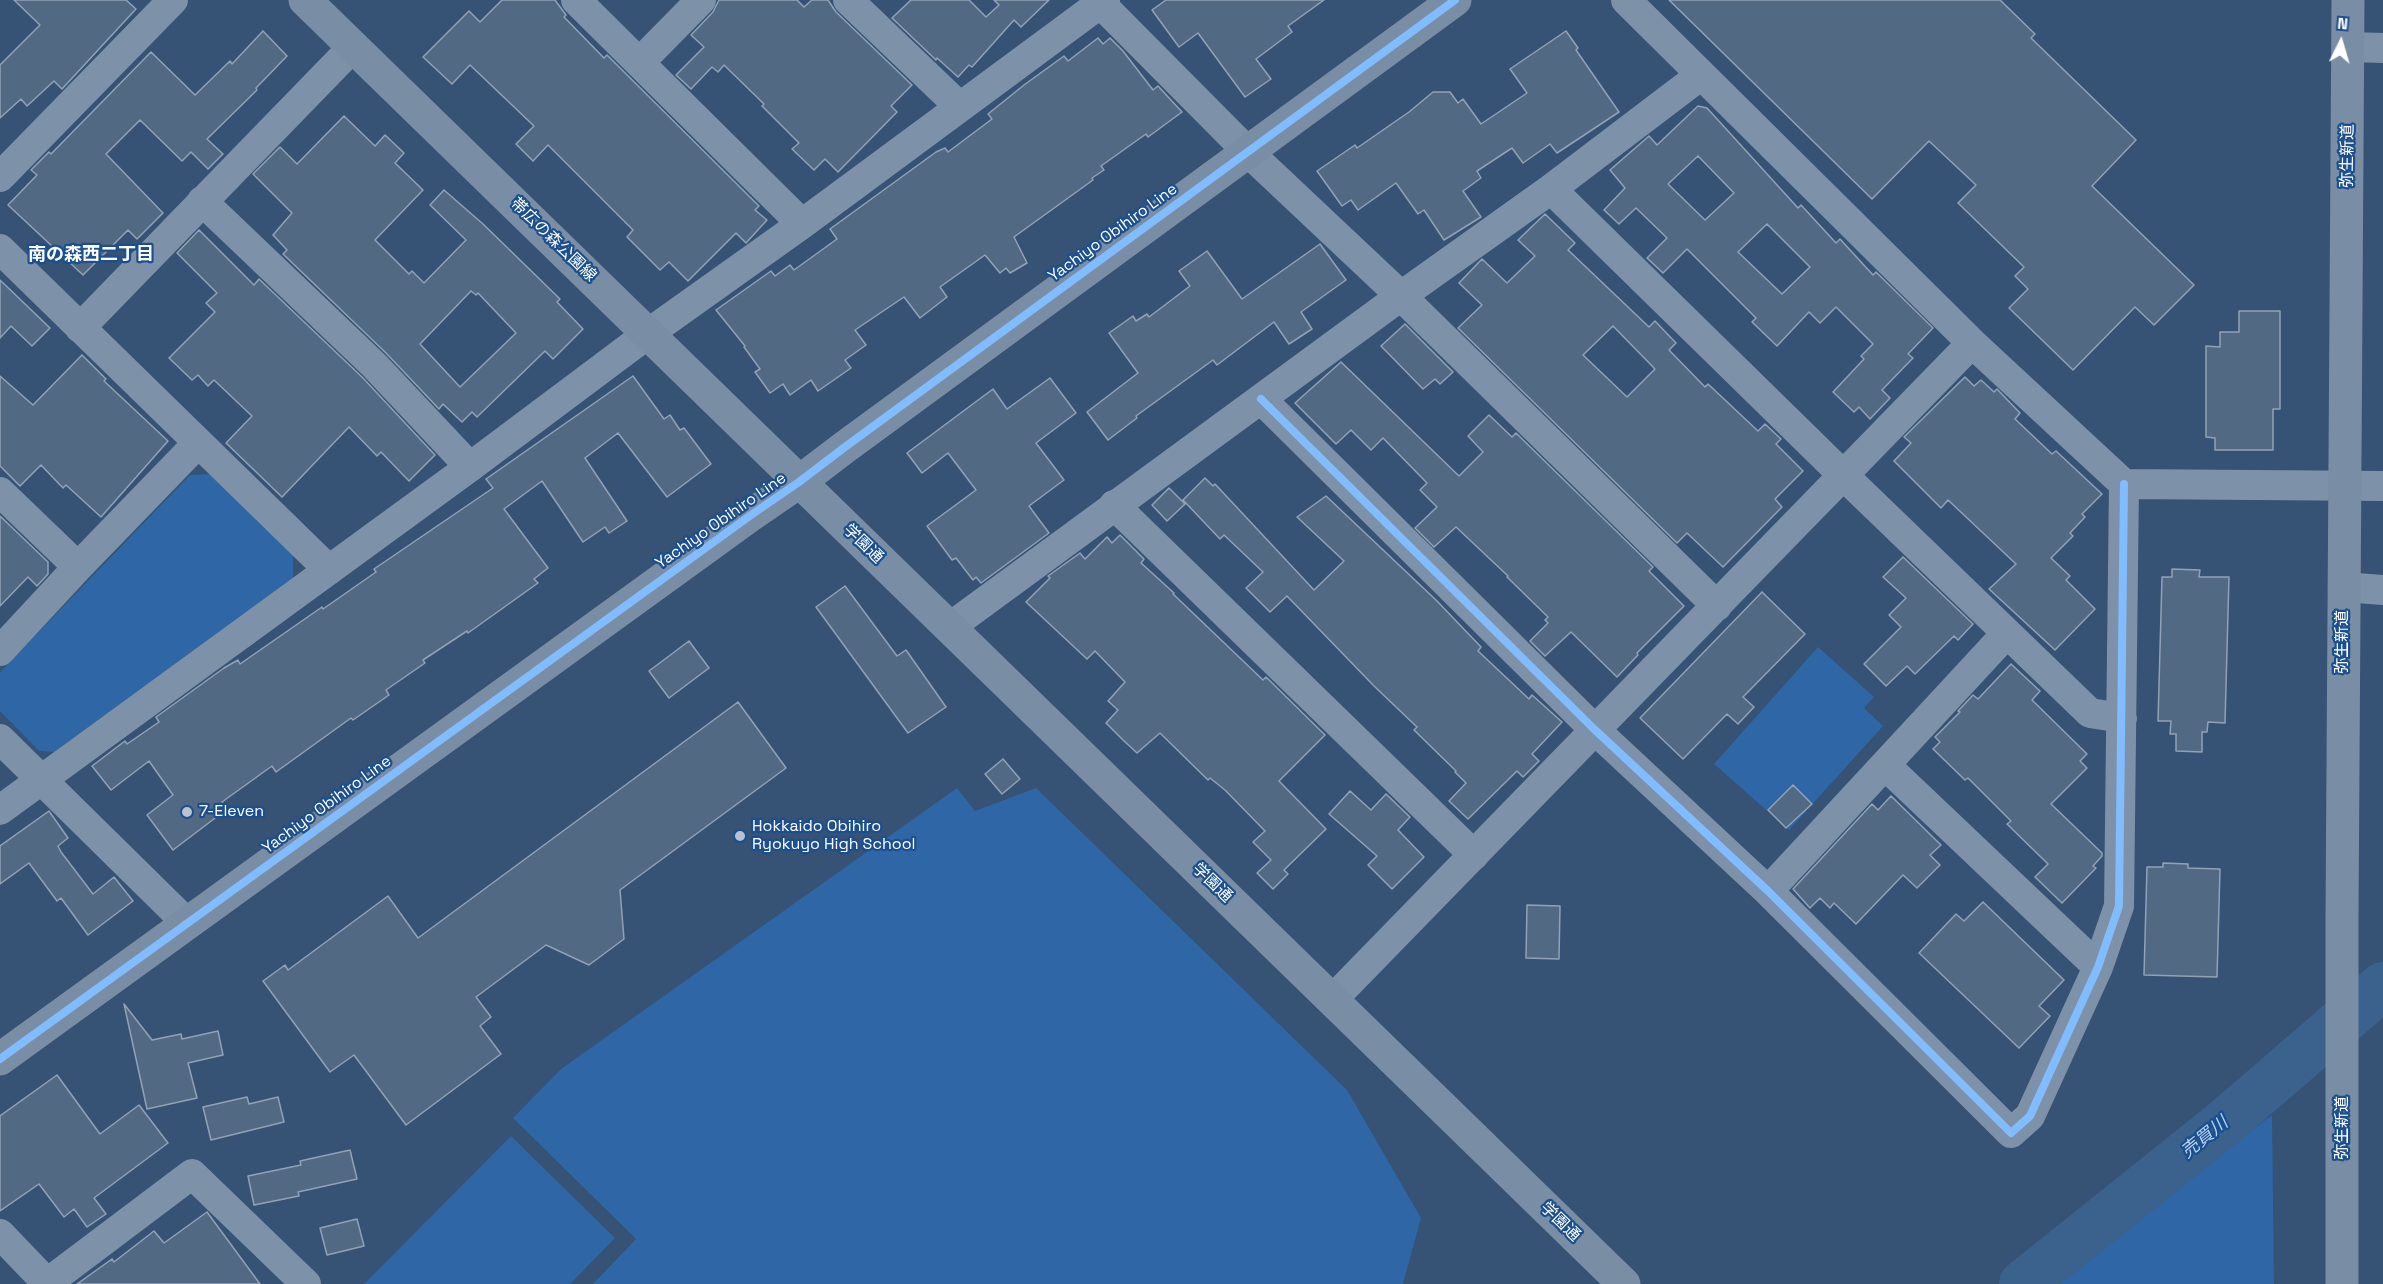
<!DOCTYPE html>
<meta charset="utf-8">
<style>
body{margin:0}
#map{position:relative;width:2383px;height:1284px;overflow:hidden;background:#365274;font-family:"Space Grotesk",sans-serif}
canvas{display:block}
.north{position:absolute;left:2311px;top:12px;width:60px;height:60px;-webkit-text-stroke:4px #1b4f8f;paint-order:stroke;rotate:5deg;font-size:16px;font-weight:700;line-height:24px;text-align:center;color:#fff}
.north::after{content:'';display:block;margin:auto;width:21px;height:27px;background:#fff;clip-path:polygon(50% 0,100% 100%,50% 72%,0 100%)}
</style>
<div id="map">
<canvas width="2383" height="1284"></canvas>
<div class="north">N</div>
</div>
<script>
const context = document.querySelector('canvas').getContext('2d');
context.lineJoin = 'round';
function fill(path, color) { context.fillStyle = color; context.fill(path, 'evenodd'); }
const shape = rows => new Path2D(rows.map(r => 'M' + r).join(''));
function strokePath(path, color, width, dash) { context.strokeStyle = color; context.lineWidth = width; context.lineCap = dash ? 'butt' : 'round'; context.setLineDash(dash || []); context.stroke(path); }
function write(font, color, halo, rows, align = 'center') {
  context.font = font + ' "Space Grotesk","Noto Sans JP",sans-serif'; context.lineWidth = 4.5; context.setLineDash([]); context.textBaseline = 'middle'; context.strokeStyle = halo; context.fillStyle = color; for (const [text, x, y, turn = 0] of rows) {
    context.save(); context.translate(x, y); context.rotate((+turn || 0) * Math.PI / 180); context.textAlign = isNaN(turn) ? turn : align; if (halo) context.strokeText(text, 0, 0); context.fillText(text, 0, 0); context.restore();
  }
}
const green = shape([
 [211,474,293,553,293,578,54,752,39,751,0,711,0,672,190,475],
 [1818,647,1874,697,1864,708,1883,726,1789,830,1714,764],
 [957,788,975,811,1036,788,1347,1090,1421,1218,1403,1284,593,1284,636,1239,513,1118,561,1069],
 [2272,1115,2274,1284,2049,1284],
 [511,1136,615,1238,570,1284,364,1284]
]);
const river = shape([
 [2023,1284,2224,1123,2383,986]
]);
const building = shape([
 [14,0,126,0,136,9,62,89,54,81,27,106,21,99,0,118,0,65,40,25,14,0],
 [502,0,555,0,566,15,564,17,604,58,607,55,759,206,755,210,767,220,746,243,736,233,688,281,669,262,660,270,627,237,633,230,548,145,533,161,516,144,534,126,470,65,452,84,423,57,469,11,480,22,502,0],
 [719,0,797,0,804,7,812,0,828,0,836,12,912,85,891,106,897,112,838,172,825,159,814,170,792,149,799,143,762,106,764,104,724,65,718,72,712,67,691,89,676,75,704,47,691,35,713,12,719,0],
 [911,0,969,0,986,17,999,5,994,0,1049,0,1021,27,1014,20,972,67,969,65,958,77,937,58,936,60,892,18,911,0],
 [1166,0,1324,0,1288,26,1292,32,1256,59,1271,79,1245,97,1198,33,1179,47,1152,10,1166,0],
 [1669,0,2000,0,2035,34,2031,38,2136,140,2092,186,2194,285,2154,325,2135,307,2073,370,2009,308,2028,289,2015,276,2024,267,1958,203,1976,185,1929,141,1872,199,1669,0],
 [263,31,287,56,256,88,257,90,207,139,223,154,208,169,191,152,182,161,140,120,106,154,163,213,137,239,128,230,83,275,8,205,37,175,31,170,49,152,51,154,151,52,195,95,230,61,232,64,263,31],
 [1566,31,1578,48,1576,50,1619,112,1557,153,1550,144,1523,163,1512,148,1477,171,1481,178,1463,191,1481,217,1444,240,1424,210,1418,214,1396,183,1358,210,1351,200,1342,206,1317,171,1355,145,1357,148,1409,112,1433,92,1450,92,1458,103,1463,99,1481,124,1527,93,1510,69,1566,31],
 [1098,38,1103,44,1110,38,1123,51,1153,90,1158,86,1182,112,1148,137,1146,134,1101,166,1104,170,1092,178,1093,180,1014,237,1027,263,1010,273,1006,268,1000,273,985,255,940,287,947,297,920,318,904,297,855,330,866,345,845,360,851,368,818,391,811,380,790,395,783,384,770,393,755,372,760,369,744,347,745,346,716,310,771,271,775,276,790,265,794,270,837,239,830,229,936,152,945,148,948,152,992,119,988,114,1024,85,1064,56,1068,61,1098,38],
 [1698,106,1707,108,1798,208,1801,205,1836,243,1840,239,1873,275,1876,272,1933,328,1908,354,1913,358,1882,390,1890,398,1870,419,1859,407,1854,412,1833,392,1864,359,1861,356,1873,344,1836,307,1820,323,1809,312,1777,346,1752,322,1756,318,1687,249,1663,273,1647,258,1667,238,1636,208,1619,224,1604,210,1625,188,1610,170,1649,136,1657,145,1698,106],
 [1698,156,1734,193,1705,220,1668,184,1698,156],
 [1767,224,1810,267,1782,294,1738,252,1767,224],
 [344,116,375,146,385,135,404,153,395,163,423,190,375,240,409,274,412,271,424,283,466,240,430,205,444,190,483,224,560,299,557,302,583,329,553,359,545,351,477,417,472,412,462,422,443,404,439,409,386,353,283,254,287,250,273,235,292,213,253,174,280,147,297,164,344,116],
 [471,291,476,295,478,293,516,333,460,387,420,344,471,291],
 [1545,214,1575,243,1568,250,1649,327,1655,321,1676,343,1669,350,1705,387,1708,384,1758,431,1765,424,1781,439,1776,444,1803,471,1775,499,1782,507,1723,567,1687,533,1677,543,1458,328,1482,305,1459,283,1482,259,1507,283,1535,256,1518,240,1545,214],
 [1613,326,1655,369,1627,397,1583,355,1613,326],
 [199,230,254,285,259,279,362,377,435,455,409,481,381,452,377,456,349,427,282,497,226,443,252,416,214,380,208,386,198,375,192,380,169,358,215,312,206,303,217,293,177,253,199,230],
 [1320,244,1346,280,1301,312,1312,329,1289,344,1274,322,1217,365,1213,360,1136,416,1137,418,1108,440,1087,412,1138,373,1109,333,1133,316,1136,321,1147,314,1149,317,1190,286,1179,271,1207,251,1242,299,1320,244],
 [0,280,50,328,32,346,11,326,0,338,0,280],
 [2239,311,2280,311,2280,409,2273,409,2273,450,2215,450,2215,438,2206,437,2206,346,2220,347,2220,332,2239,332,2239,311],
 [1405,324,1453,372,1440,384,1435,379,1423,389,1381,346,1405,324],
 [82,355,106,379,104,381,168,441,101,517,66,485,63,488,41,465,20,486,0,466,0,376,33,405,82,355],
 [1341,362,1459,476,1483,452,1468,436,1489,415,1512,437,1516,433,1653,567,1649,571,1684,606,1637,653,1638,655,1617,677,1571,632,1545,656,1530,641,1548,623,1545,620,1548,617,1507,577,1508,576,1456,527,1434,547,1415,528,1437,507,1420,490,1427,483,1383,438,1371,450,1351,430,1336,444,1295,403,1341,362],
 [633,376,664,419,670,415,680,430,684,428,711,464,667,497,618,433,585,458,627,521,609,533,605,527,583,542,542,481,504,509,548,568,534,579,538,583,468,633,467,631,423,660,425,663,386,690,389,695,353,720,351,718,276,772,272,766,222,802,227,809,173,850,147,815,173,795,149,761,111,790,92,766,125,741,127,744,159,722,156,717,224,668,238,660,240,664,322,607,323,609,376,572,374,569,493,488,486,479,633,376],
 [1965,377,1974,386,1981,380,1994,392,1997,389,2020,413,2015,419,2052,454,2056,451,2102,494,2082,514,2085,517,2070,533,2073,536,2051,558,2070,576,2066,580,2095,609,2055,650,1989,589,2016,564,1948,500,1941,508,1894,461,1911,443,1904,437,1965,377],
 [1050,378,1076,413,1036,443,1064,480,1029,506,1049,533,981,583,976,577,973,580,956,558,952,560,927,526,976,490,948,453,922,473,907,453,993,389,1007,409,1050,378],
 [1205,478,1213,486,1215,484,1314,590,1344,561,1297,517,1326,496,1436,600,1481,647,1478,651,1529,699,1532,695,1562,722,1532,754,1539,761,1523,777,1517,771,1468,819,1449,801,1466,783,1455,772,1456,771,1414,730,1417,727,1374,686,1287,596,1270,612,1246,588,1263,572,1224,535,1220,539,1183,500,1205,478],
 [1169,488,1185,504,1167,521,1152,505,1169,488],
 [0,516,48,562,48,574,37,586,28,577,0,606,0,516],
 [1120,535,1144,559,1141,563,1174,593,1173,594,1263,680,1266,677,1325,735,1279,781,1326,829,1284,870,1288,874,1273,889,1257,873,1271,860,1253,842,1265,831,1225,790,1210,778,1208,780,1160,733,1137,753,1123,740,1106,723,1118,710,1108,701,1125,682,1095,651,1087,659,1026,602,1050,578,1048,576,1080,553,1085,559,1107,537,1112,543,1120,535],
 [1903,557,1973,624,1958,640,1954,636,1915,674,1907,666,1886,686,1864,664,1901,627,1889,615,1906,598,1883,577,1903,557],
 [2172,569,2200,570,2199,577,2229,577,2225,723,2208,722,2207,732,2202,732,2202,752,2176,751,2176,734,2170,734,2171,721,2158,721,2162,577,2172,577,2172,569],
 [845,586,897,656,906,650,946,707,908,733,816,607,845,586],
 [1762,592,1805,634,1743,697,1754,707,1738,724,1727,714,1683,759,1640,718,1762,592],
 [689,641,709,668,669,698,649,671,689,641],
 [2011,664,2040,691,2032,700,2087,754,2080,761,2087,768,2051,804,2102,853,2102,856,2093,866,2096,868,2062,903,2035,877,2048,864,2007,824,2011,821,1968,778,1965,780,1933,749,1940,742,1935,737,1960,712,1958,711,1973,695,1978,699,2011,664],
 [738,702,786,768,620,890,624,939,589,965,546,945,476,997,491,1017,480,1026,501,1054,406,1125,354,1055,330,1072,263,981,285,965,288,970,388,896,418,938,738,702],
 [1003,759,1020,779,1002,794,985,774,1003,759],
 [1793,785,1812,804,1786,828,1768,810,1793,785],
 [1350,791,1371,810,1386,794,1410,817,1398,830,1424,857,1392,889,1368,865,1377,856,1329,814,1350,791],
 [1891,796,1941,845,1930,855,1940,865,1917,888,1903,875,1856,924,1834,903,1830,908,1820,898,1810,908,1793,889,1872,804,1878,810,1891,796],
 [49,811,68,838,58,846,61,852,93,894,114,877,133,901,88,935,61,898,57,901,29,863,0,884,0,846,49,811],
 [2163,863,2188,864,2188,868,2220,869,2217,977,2144,975,2147,867,2163,867,2163,863],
 [1983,902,2064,980,2039,1006,2050,1016,2019,1048,1919,953,1956,914,1964,921,1983,902],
 [1527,905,1560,906,1559,959,1526,958,1527,905],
 [124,1004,152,1040,181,1034,182,1039,218,1031,223,1055,188,1063,197,1098,147,1109,124,1004],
 [57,1075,100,1134,139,1105,168,1143,94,1198,106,1214,87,1227,74,1209,64,1217,39,1184,0,1211,0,1116,57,1075],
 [247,1097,249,1104,278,1097,284,1122,211,1140,203,1107,247,1097],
 [350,1150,357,1179,298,1192,299,1196,254,1205,248,1176,301,1165,300,1161,350,1150],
 [207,1212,260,1284,77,1284,112,1259,114,1262,154,1231,164,1243,207,1212],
 [357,1219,364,1246,327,1255,320,1228,357,1219]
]);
const street = shape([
 [576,0,802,224],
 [848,0,960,107],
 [1097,0,1247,151,1401,296,1717,606],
 [1626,0,1972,343,2124,484,2383,486],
 [2349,47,2383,48],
 [640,62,701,0],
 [0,177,173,0],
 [1551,189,1843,475,2090,713,2122,718],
 [202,201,374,365,470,467],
 [0,249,329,570],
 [80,328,353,47],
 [1261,399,1594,729,1768,891,2011,1133,2030,1116,2098,967,2119,906,2124,484],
 [0,492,78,567],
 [1114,505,1474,855],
 [2344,587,2383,590],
 [950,627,1401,296,1551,189,1701,75],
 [0,651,78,567,198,443],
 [0,739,187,923],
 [1885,765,2098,967],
 [0,810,470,467,649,333,802,224,1105,0],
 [1768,891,2007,633],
 [1332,1000,1972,343],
 [0,1234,47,1283],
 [46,1284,192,1174,306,1284]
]);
const secondary = shape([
 [305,0,1624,1284],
 [0,1059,751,515,799,482,845,447,1455,0],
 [2342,1284,2342,917,2348,0]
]);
const cycleway = shape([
 [1261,399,1594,729,1768,891,2011,1133,2030,1116,2098,967,2119,906,2124,484],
 [0,1059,751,515,799,482,845,447,1455,0]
]);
const markers = [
 [187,812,6,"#b9c2ce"],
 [740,836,6,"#b9c2ce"]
];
const streetNames = [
 ["弥生新道",2348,156,-89],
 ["Yachiyo Obihiro Line",1113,233,-36],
 ["帯広の森公園線",553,240,44],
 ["Yachiyo Obihiro Line",721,521,-35],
 ["学園通",863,544,44],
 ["弥生新道",2343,642,-90],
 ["Yachiyo Obihiro Line",327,805,-36],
 ["学園通",1212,883,44],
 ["弥生新道",2343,1128,-90],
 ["学園通",1560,1222,44]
];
const poiNames = [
 ["7-Eleven",199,812],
 ["Hokkaido Obihiro",752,827],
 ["Ryokuyo High School",752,845]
];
const neighbourhoodNames = [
 ["南の森西二丁目",91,255]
];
const waterNames = [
 ["売買川",2205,1138,-39]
];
fill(green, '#2f66a5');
strokePath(river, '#3b618d', 48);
fill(building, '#526984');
strokePath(building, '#92a2b6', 1.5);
strokePath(street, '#7d92a8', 30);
strokePath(secondary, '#798da4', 33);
strokePath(cycleway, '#80bcff', 8);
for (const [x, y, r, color] of markers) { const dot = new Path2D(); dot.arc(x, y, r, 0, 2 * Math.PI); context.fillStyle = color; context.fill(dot); strokePath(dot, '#1b4f8f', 2); }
write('16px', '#fff', '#1b4f8f', streetNames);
write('16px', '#fff', '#1b4f8f', poiNames, 'left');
write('bold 18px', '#fff', '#1b4f8f', neighbourhoodNames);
write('italic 18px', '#b5d3f5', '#1b4f8f', waterNames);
</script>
